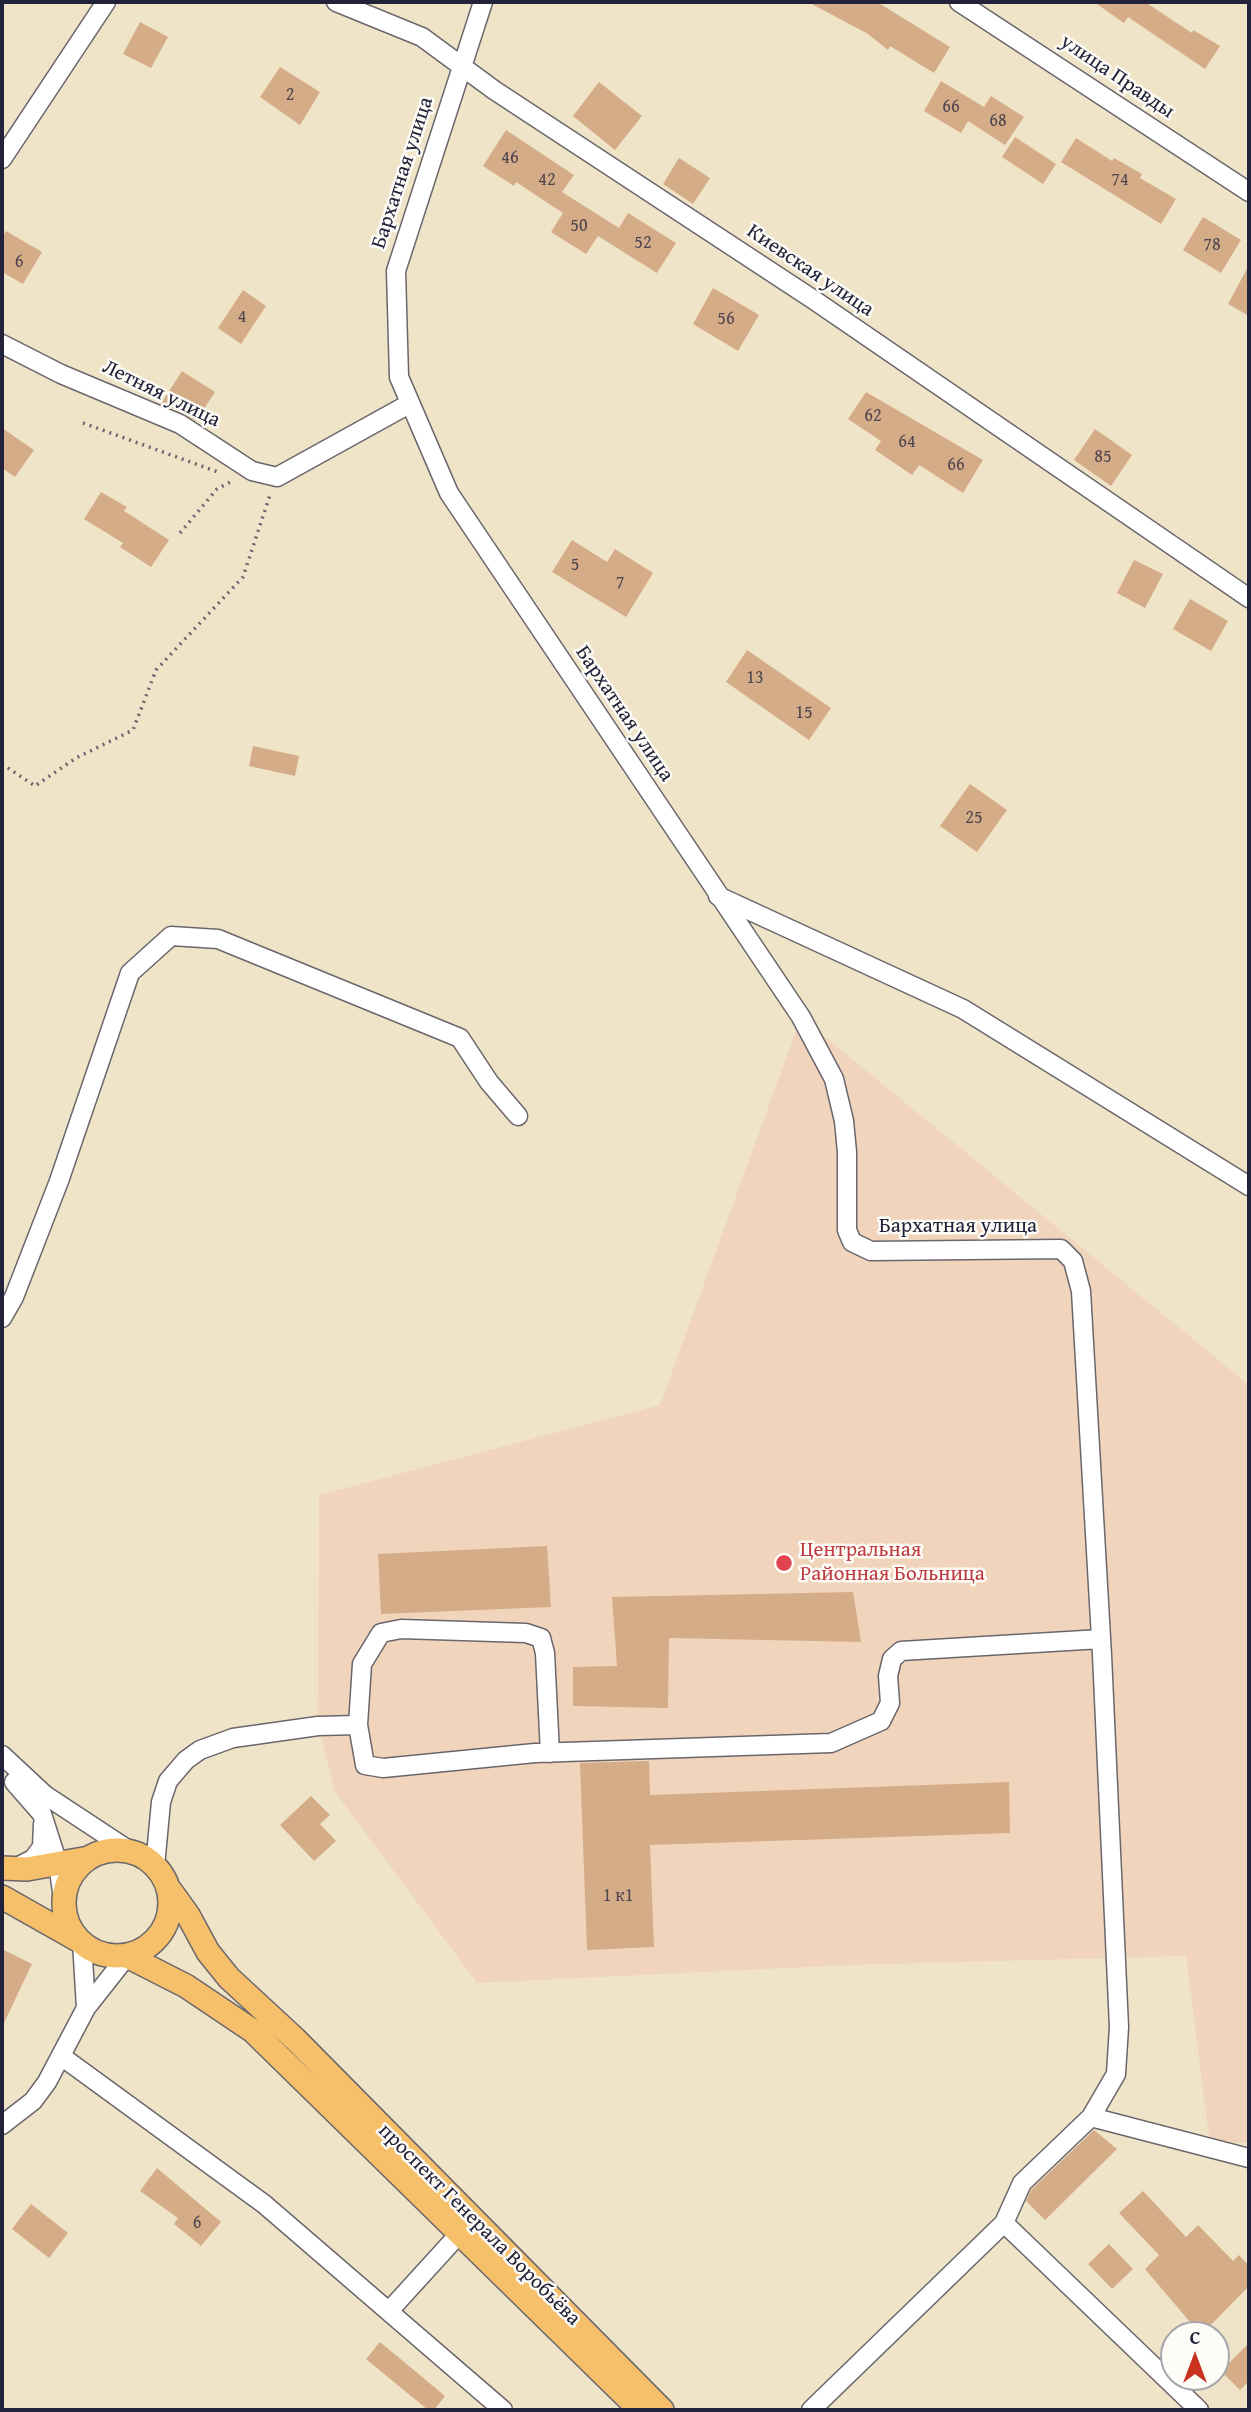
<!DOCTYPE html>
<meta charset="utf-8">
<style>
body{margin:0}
#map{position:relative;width:1251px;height:2412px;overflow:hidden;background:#f0e4c8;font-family:"Gentium Book Plus",serif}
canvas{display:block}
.frame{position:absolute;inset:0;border:4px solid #22223b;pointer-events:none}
.north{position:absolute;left:1160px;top:2321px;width:70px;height:70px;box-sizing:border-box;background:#fdfcf7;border:2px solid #a5a5ac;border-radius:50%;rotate:0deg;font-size:19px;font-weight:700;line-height:28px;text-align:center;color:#22223b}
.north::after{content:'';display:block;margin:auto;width:24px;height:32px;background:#c8321e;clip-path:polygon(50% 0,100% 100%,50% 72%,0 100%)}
</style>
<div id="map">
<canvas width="1251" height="2412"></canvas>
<div class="frame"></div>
<div class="north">С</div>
</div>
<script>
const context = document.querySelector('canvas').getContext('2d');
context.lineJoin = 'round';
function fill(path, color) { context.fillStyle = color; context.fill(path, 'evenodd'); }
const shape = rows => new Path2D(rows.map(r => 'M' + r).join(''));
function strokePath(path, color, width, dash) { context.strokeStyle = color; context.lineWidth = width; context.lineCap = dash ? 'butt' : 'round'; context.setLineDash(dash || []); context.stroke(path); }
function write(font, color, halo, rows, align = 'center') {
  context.font = font + ' "Gentium Book Plus",serif'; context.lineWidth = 5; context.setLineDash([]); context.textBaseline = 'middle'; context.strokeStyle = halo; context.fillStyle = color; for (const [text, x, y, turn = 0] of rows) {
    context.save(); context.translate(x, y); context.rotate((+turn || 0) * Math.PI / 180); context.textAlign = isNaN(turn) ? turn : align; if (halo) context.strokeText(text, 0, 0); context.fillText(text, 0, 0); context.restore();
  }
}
const built = shape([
 [801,1017,1249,1385,1249,2142,1210,2144,1186,1956,849,1965,477,1983,335,1792,318,1726,319,1495,660,1405]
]);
const building = shape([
 [808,2,877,2,950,47,934,73,890,46,888,50,868,34],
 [1094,2,1145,2,1192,33,1193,30,1220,46,1205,69,1128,17,1124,23],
 [140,22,168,37,151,68,123,54],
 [280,67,320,92,300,125,260,97],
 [941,81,984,107,991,96,1024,117,1005,145,968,121,961,133,924,111],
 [599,82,642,116,615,150,573,116],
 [506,130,574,175,562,192,619,228,628,213,676,243,657,273,598,236,586,254,551,232,563,213,516,182,514,186,483,166],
 [1015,137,1056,164,1043,184,1002,157],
 [1076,138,1112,161,1114,158,1142,174,1140,178,1176,199,1161,224,1061,162],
 [679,158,710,178,693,204,663,184],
 [1203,217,1241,240,1221,273,1183,250],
 [6,231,42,252,23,284,2,272,2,239],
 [1249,265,1249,316,1228,304],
 [713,288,759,315,738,351,693,324],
 [243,290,266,306,241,344,218,328],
 [182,371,215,392,196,421,162,402],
 [866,392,983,460,963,493,919,465,912,475,875,450,881,441,848,419],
 [2,428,34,450,15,477,2,468],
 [1095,429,1132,455,1111,486,1074,460],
 [101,492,127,507,124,511,169,540,151,567,120,547,123,543,84,519],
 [572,540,607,562,615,549,653,573,626,617,552,572],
 [1134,560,1163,574,1145,608,1117,593],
 [1190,599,1228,621,1211,651,1173,629],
 [747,650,831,708,809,740,726,682],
 [253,746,299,756,295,776,249,766],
 [970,784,1007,810,977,852,940,826],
 [547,1546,551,1607,381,1614,378,1554],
 [853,1592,861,1642,669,1638,668,1708,573,1706,573,1667,617,1666,612,1597],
 [649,1761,650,1795,1009,1782,1010,1833,650,1845,654,1947,587,1950,580,1763],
 [311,1796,330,1815,320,1824,336,1841,314,1861,280,1825],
 [2,1949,32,1964,2,2027],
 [1094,2130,1117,2149,1045,2220,1026,2201,1031,2190],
 [157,2168,221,2222,201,2246,174,2224,178,2218,140,2191],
 [1143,2191,1186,2237,1198,2225,1233,2261,1239,2255,1249,2266,1249,2286,1201,2335,1145,2269,1159,2255,1119,2213],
 [31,2204,68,2233,49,2258,12,2229],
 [1109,2244,1133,2269,1112,2289,1088,2264],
 [380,2342,445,2396,434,2410,428,2410,366,2359],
 [1249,2343,1249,2381,1240,2390,1221,2371]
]);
const path = shape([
 [83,423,218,472],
 [180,533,217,489,234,480],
 [2,764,35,786,76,758,133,730,156,670,243,577,271,492]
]);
const minor = shape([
 [336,2,422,37,494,90,814,300,1249,598],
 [483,2,396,271,399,377,449,493,801,1017,834,1079,844,1121,847,1152,847,1230,852,1242,871,1251,1061,1249,1073,1261,1081,1291,1102,1655,1119,2027,1116,2074,1091,2117,1022,2183,1004,2223,811,2410],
 [959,2,1249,192],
 [2,159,106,2],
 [2,344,61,374,180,424,252,471,277,477,409,404],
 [718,896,963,1009,1249,1186],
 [2,1318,14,1297,59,1181,130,973,171,936,218,939,460,1038,489,1082,518,1116],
 [358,1725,362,1664,381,1633,401,1629,526,1633,541,1638,545,1653,550,1753],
 [2,1755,45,1795,130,1851],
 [14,1782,42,1814,58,1864,64,1905],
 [155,1866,161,1802,168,1781,186,1760,200,1750,233,1738,318,1726,358,1725,365,1765,383,1768,535,1753,831,1743,881,1721,890,1703,888,1676,892,1659,901,1651,1101,1639],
 [17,1867,33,1859,42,1847,43,1824],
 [82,1942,86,2008],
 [61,2056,264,2204,503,2410],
 [1091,2117,1249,2158],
 [2,2125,33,2101,47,2082,86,2008,127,1956],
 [1004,2223,1199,2410],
 [389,2311,460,2233]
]);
const major = shape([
 '64 1903a53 53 0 1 1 106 0a53 53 0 1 1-106 0Z',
 [2,1868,27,1869,89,1858],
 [170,1890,188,1915,208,1952,229,1978,295,2039,662,2410],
 [2,1897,78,1940],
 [127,1956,186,1986,253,2031,636,2406]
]);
const markers = [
 [784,1563,9,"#e0444e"]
];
const numberNames = [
 ["2",290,95],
 ["66",951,107],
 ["68",998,121],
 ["46",510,158],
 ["42",547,180],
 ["74",1120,180],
 ["50",579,226],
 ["52",643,243],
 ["78",1212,245],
 ["6",19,262],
 ["4",242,317],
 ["56",726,319],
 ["62",873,416],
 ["64",907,442],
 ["85",1103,457],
 ["66",956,465],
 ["5",575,565],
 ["7",620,583],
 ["13",755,678],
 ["15",804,713],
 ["25",974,818],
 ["1 к1",618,1896],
 ["6",197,2223]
];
const streetNames = [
 ["улица Правды",1117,77,34],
 ["Бархатная улица",403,173,-72],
 ["Киевская улица",810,271,34],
 ["Летняя улица",161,394,26],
 ["Бархатная улица",624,714,56],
 ["Бархатная улица",958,1227],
 ["проспект Генерала Воробьёва",479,2225,45]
];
const healthNames = [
 ["Центральная",800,1551],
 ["Районная Больница",800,1575]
];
fill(built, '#f0d5bc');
fill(building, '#d4ac88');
strokePath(minor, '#6a666c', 21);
strokePath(major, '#6a666c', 26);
strokePath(path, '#6a666c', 3.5, [2, 5]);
strokePath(minor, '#fff', 18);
strokePath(major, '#f6c06b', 23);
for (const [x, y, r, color] of markers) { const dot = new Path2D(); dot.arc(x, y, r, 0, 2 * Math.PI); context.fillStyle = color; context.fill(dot); strokePath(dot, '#fdfcf7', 2.5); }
write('18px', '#4e444e', null, numberNames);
write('21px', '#22223b', '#fdfcf7', streetNames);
write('21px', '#be3a42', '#fdfcf7', healthNames, 'left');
</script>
